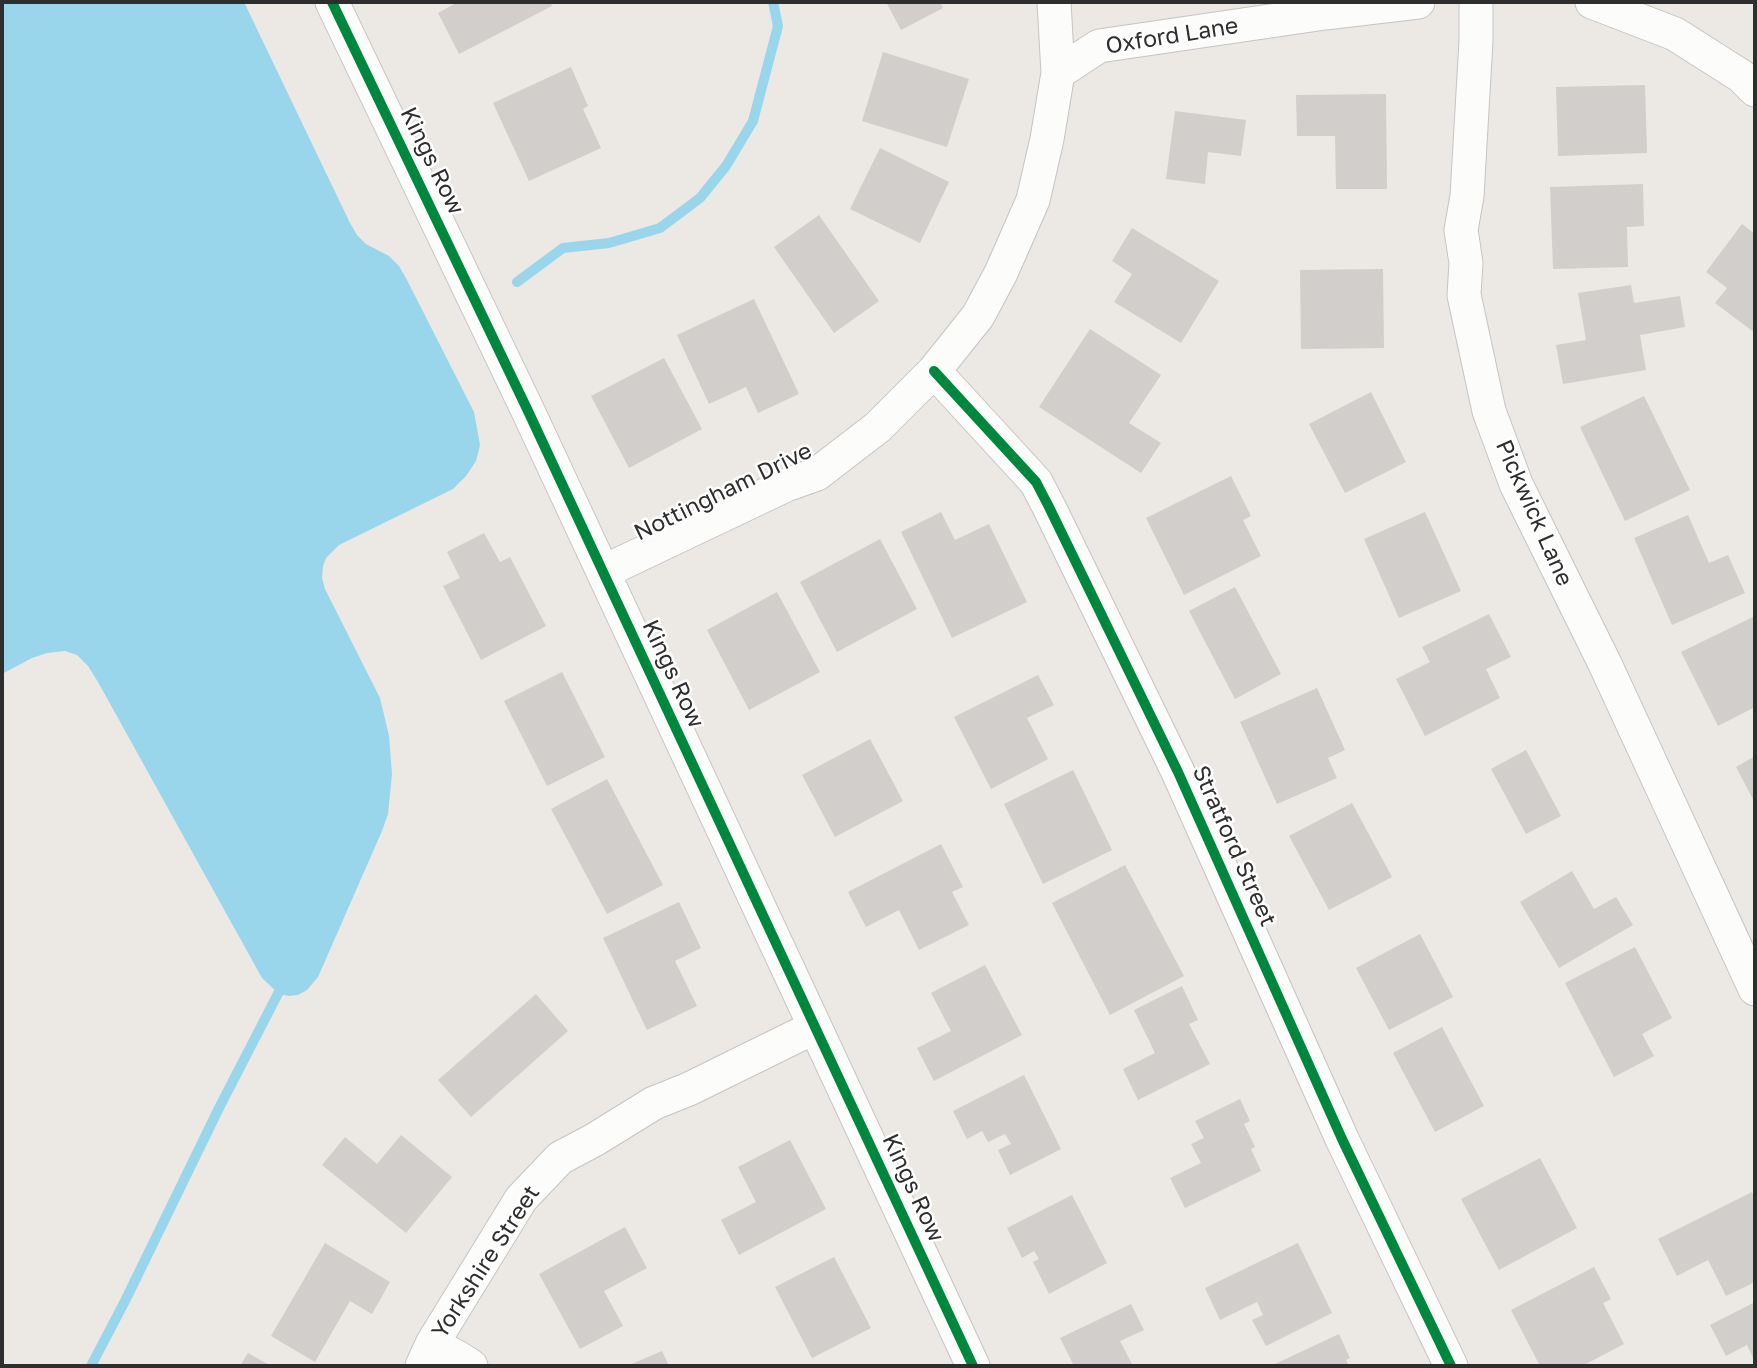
<!DOCTYPE html>
<style>
body{margin:0}
#map{position:relative;width:1757px;height:1368px;overflow:hidden;background:#ece8e4;font-family:"Golos Text",sans-serif}
canvas{display:block}
.frame{position:absolute;inset:0;border:4px solid #2e2e2e;pointer-events:none}
</style>
<div id="map">
<canvas width="1757" height="1368"></canvas>
<div class="frame"></div>
</div>
<script>
const context = document.querySelector('canvas').getContext('2d');
context.lineJoin = 'round';
function fill(path, color) { context.fillStyle = color; context.fill(path, 'evenodd'); }
const shape = rows => new Path2D(rows.map(r => 'M' + r).join(''));
function strokePath(path, color, width, dash) { context.strokeStyle = color; context.lineWidth = width; context.lineCap = dash ? 'butt' : 'round'; context.setLineDash(dash || []); context.stroke(path); }
function write(font, color, halo, rows, align = 'center') {
  context.font = font + ' "Golos Text",sans-serif'; context.lineWidth = 5; context.setLineDash([]); context.textBaseline = 'middle'; context.strokeStyle = halo; context.fillStyle = color; for (const [text, x, y, turn = 0] of rows) {
    context.save(); context.translate(x, y); context.rotate((+turn || 0) * Math.PI / 180); context.textAlign = isNaN(turn) ? turn : align; if (halo) context.strokeText(text, 0, 0); context.fillText(text, 0, 0); context.restore();
  }
}
const water = shape([
 [2,2,244,2,350,223,357,235,366,244,389,256,399,266,407,280,474,412,480,445,476,461,466,476,453,489,339,545,326,558,323,566,322,578,325,589,380,698,389,736,392,774,388,814,382,831,318,977,307,990,298,995,289,996,279,994,262,978,98,682,88,666,77,655,65,651,47,653,32,658,2,674]
]);
const stream = shape([
 [517,282,563,248,609,243,660,228,700,198,726,166,753,121,778,26,773,2],
 [91,1366,126,1299,219,1108,284,982]
]);
const building = shape([
 [458,2,550,2,552,6,459,54,438,13],
 [886,2,940,2,943,8,901,30],
 [883,52,969,79,947,147,862,121],
 [571,67,588,106,583,109,601,148,529,181,493,103],
 [1645,85,1647,153,1558,156,1556,87],
 [1386,94,1387,189,1336,189,1335,136,1297,136,1296,95],
 [1175,111,1246,120,1241,156,1208,152,1205,184,1166,179],
 [880,148,949,182,920,243,850,209],
 [1643,184,1644,226,1627,227,1628,267,1553,269,1550,187],
 [819,215,879,301,834,333,774,247],
 [1742,224,1755,234,1755,333,1715,303,1727,288,1706,272],
 [1132,228,1219,281,1181,343,1114,302,1132,274,1112,261],
 [1383,269,1384,348,1301,349,1300,270],
 [1631,285,1634,303,1680,296,1685,327,1640,335,1646,370,1563,384,1556,345,1586,340,1578,293],
 [754,299,799,394,758,413,746,387,709,404,677,335],
 [1090,329,1161,375,1129,423,1161,443,1141,473,1039,407],
 [664,358,702,429,629,468,591,396],
 [1371,392,1406,462,1345,493,1309,424],
 [1644,396,1690,490,1625,521,1580,427],
 [1231,476,1251,516,1243,520,1261,556,1184,595,1146,518],
 [941,512,955,540,989,524,1027,602,952,638,901,532],
 [1425,512,1461,591,1399,618,1364,539],
 [1688,515,1709,563,1728,555,1745,593,1672,625,1634,538],
 [484,533,500,562,510,557,546,626,481,660,443,586,460,578,447,552],
 [880,539,917,609,837,652,800,582],
 [1235,587,1281,674,1235,699,1189,611],
 [777,592,820,672,749,710,707,630],
 [1489,614,1511,657,1486,669,1500,698,1425,736,1396,679,1430,662,1422,647],
 [1755,616,1755,707,1718,726,1681,652],
 [562,672,605,757,547,786,504,701],
 [1038,675,1054,705,1027,718,1048,759,991,789,954,717],
 [1317,688,1345,750,1328,758,1337,778,1277,804,1240,722],
 [870,739,903,801,835,837,802,775],
 [1526,750,1561,816,1526,834,1491,769],
 [1755,756,1755,803,1736,767],
 [1073,770,1112,850,1043,884,1004,804],
 [607,779,663,885,607,914,551,809],
 [1352,803,1392,877,1329,910,1289,836],
 [941,844,963,887,952,892,969,925,919,950,899,910,866,927,848,892],
 [1125,865,1184,976,1110,1015,1052,903],
 [1572,871,1594,909,1616,897,1633,925,1559,968,1520,902],
 [679,902,701,948,675,961,697,1006,647,1030,603,938],
 [1420,934,1453,997,1389,1030,1356,968],
 [1635,947,1672,1018,1642,1034,1654,1056,1614,1077,1565,983],
 [985,965,1022,1035,934,1081,917,1048,951,1031,931,993],
 [1182,986,1198,1020,1189,1024,1210,1064,1138,1100,1123,1069,1155,1053,1134,1010],
 [536,994,568,1031,471,1117,438,1080],
 [1442,1027,1484,1106,1435,1132,1393,1053],
 [1024,1075,1061,1149,1010,1175,998,1150,1011,1144,1005,1134,988,1142,982,1131,967,1139,953,1111],
 [1240,1099,1250,1121,1244,1124,1255,1147,1251,1149,1261,1171,1185,1208,1170,1178,1201,1163,1191,1144,1204,1138,1195,1121],
 [401,1135,452,1177,406,1233,322,1165,345,1137,377,1164],
 [790,1140,826,1209,739,1255,721,1220,756,1202,738,1167],
 [1540,1158,1577,1228,1499,1270,1461,1199],
 [1752,1192,1755,1199,1755,1282,1726,1296,1708,1260,1677,1276,1658,1239],
 [1072,1195,1107,1263,1049,1294,1033,1262,1039,1259,1034,1251,1022,1258,1007,1228],
 [625,1227,647,1268,604,1291,623,1326,580,1349,539,1274],
 [325,1243,390,1282,372,1314,350,1301,315,1362,271,1336],
 [1298,1243,1332,1313,1266,1346,1252,1320,1263,1315,1257,1302,1220,1320,1205,1288],
 [834,1257,871,1328,812,1358,775,1287],
 [1594,1267,1611,1299,1603,1303,1624,1344,1582,1366,1540,1366,1511,1310],
 [1755,1302,1755,1362,1747,1345,1726,1356,1710,1325],
 [1131,1304,1144,1330,1120,1341,1133,1366,1074,1366,1060,1338],
 [1339,1334,1350,1358,1346,1360,1349,1366,1276,1366,1275,1364],
 [662,1351,669,1366,627,1366],
 [248,1353,271,1366,240,1366]
]);
const minor = shape([
 [332,2,528,411,973,1366],
 [1476,2,1476,41,1467,196,1461,230,1466,263,1464,295,1489,411,1516,484,1605,664,1755,989],
 [1592,2,1675,34,1741,76,1755,90],
 [1058,73,1099,46,1325,13,1418,2],
 [934,371,1036,482,1049,507,1178,772,1342,1139,1451,1366],
 [603,572,786,485,817,474,878,427,934,371,978,316,1001,273,1033,200,1047,139,1058,73,1054,2],
 [432,1344,457,1357,471,1366],
 [422,1366,432,1344,521,1199,560,1158,594,1140,654,1103,689,1089,815,1027]
]);
const cycleway = shape([
 [332,2,528,411,973,1366],
 [934,371,1036,482,1049,507,1178,772,1342,1139,1451,1366]
]);
const streetNames = [
 ["Oxford Lane",1172,36,-9],
 ["Kings Row",432,161,64],
 ["Nottingham Drive",723,492,-26],
 ["Pickwick Lane",1534,513,66],
 ["Kings Row",673,674,65],
 ["Stratford Street",1234,846,66],
 ["Kings Row",913,1188,65],
 ["Yorkshire Street",486,1262,-57]
];
fill(water, '#99d6ec');
strokePath(stream, '#99d6ec', 10);
fill(building, '#d1cecb');
strokePath(minor, '#c5c4c5', 35);
strokePath(minor, '#fcfcfb', 33);
strokePath(cycleway, '#00873e', 10);
write('23px', '#2e2e2e', '#fff', streetNames);
</script>
